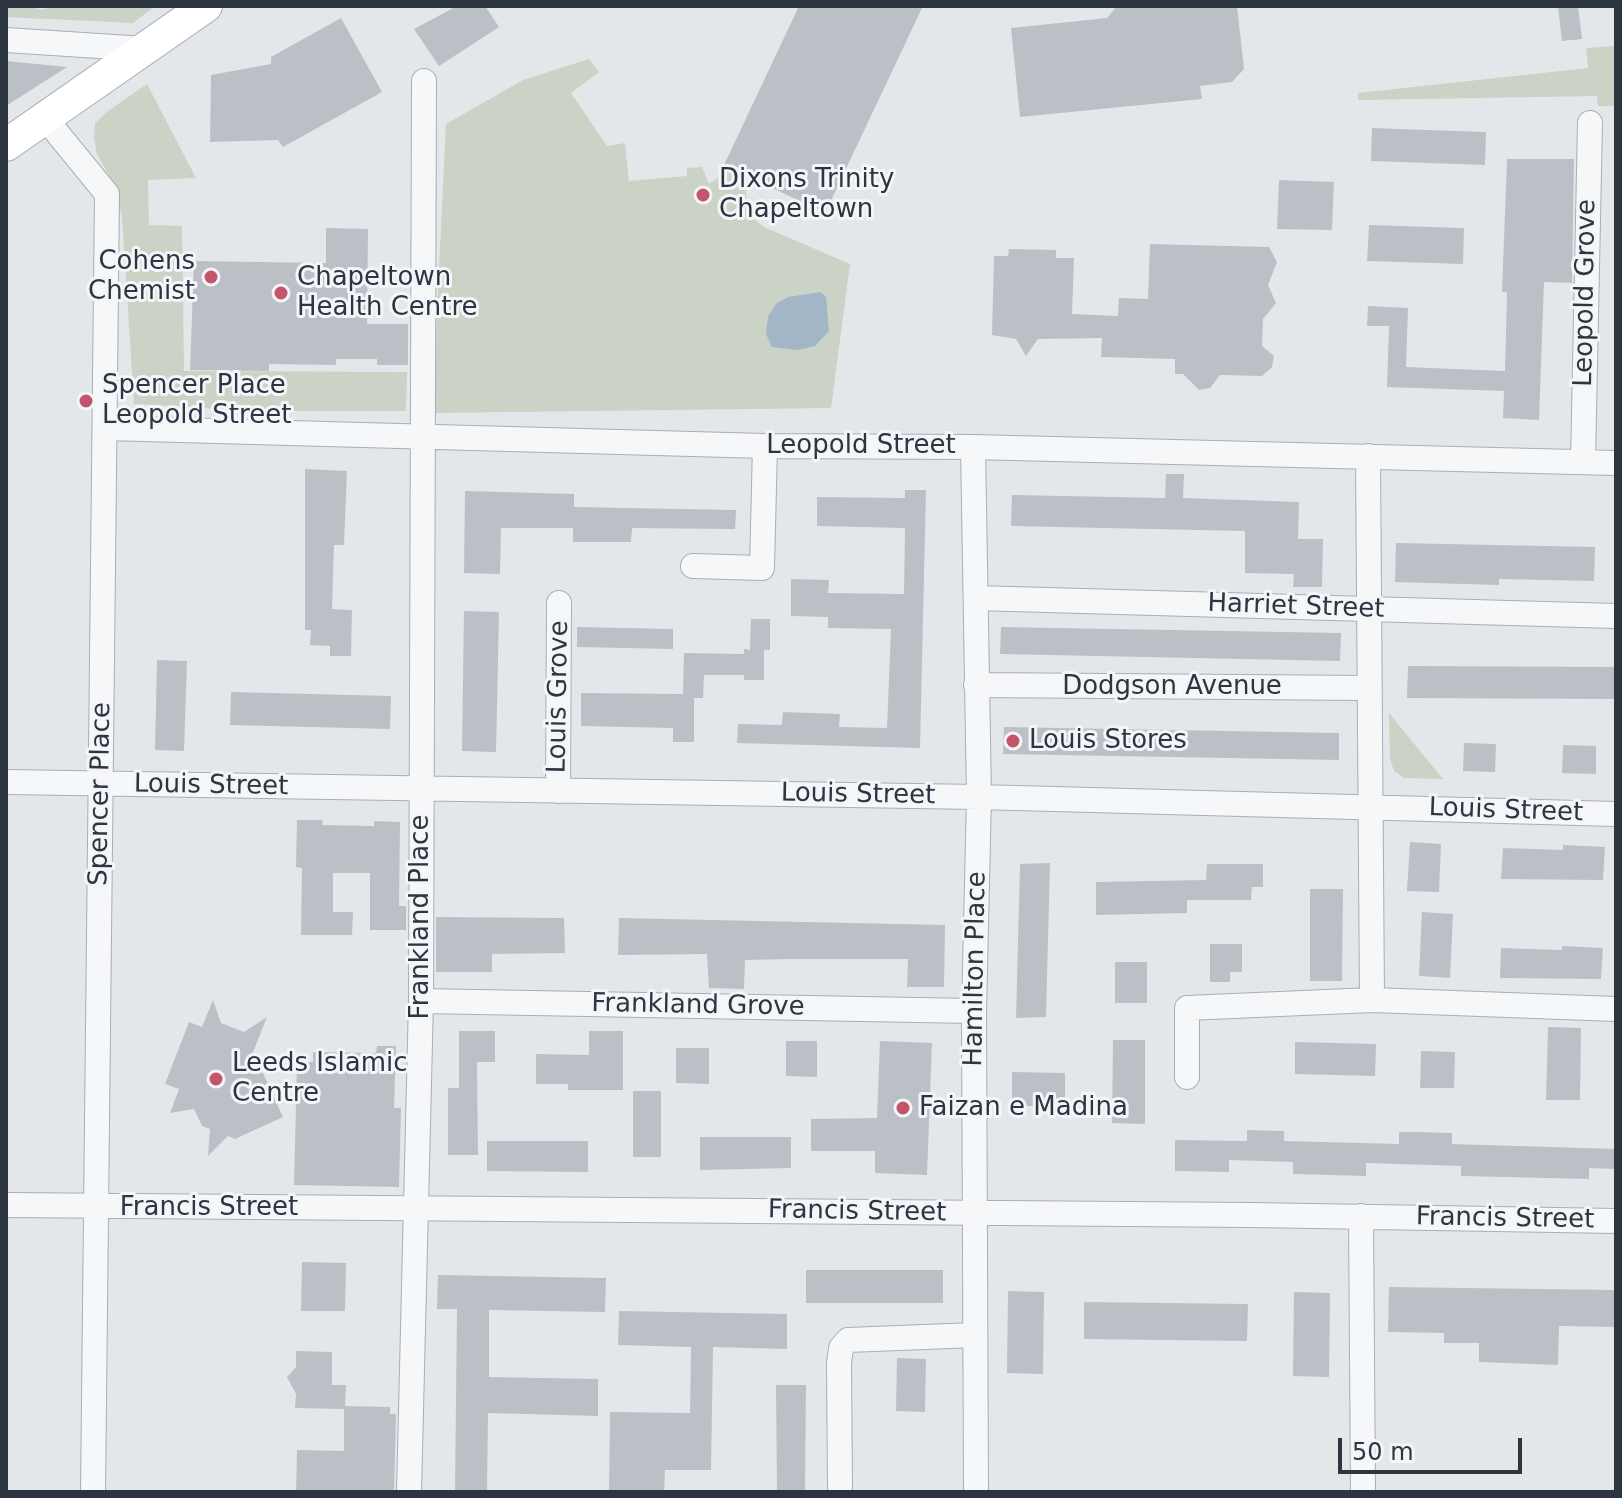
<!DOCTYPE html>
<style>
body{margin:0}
#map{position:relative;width:1622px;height:1498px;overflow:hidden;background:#e4e7ea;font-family:"DejaVu Sans",sans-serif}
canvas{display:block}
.frame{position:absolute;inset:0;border:8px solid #2d3541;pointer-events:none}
.scale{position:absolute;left:1338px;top:1438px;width:184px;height:36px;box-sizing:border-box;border:4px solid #2d3541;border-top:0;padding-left:10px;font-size:24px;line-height:28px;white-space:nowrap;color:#2d3541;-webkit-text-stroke:6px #f3f5f8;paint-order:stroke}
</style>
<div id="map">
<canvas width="1622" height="1498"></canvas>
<div class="frame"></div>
<div class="scale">50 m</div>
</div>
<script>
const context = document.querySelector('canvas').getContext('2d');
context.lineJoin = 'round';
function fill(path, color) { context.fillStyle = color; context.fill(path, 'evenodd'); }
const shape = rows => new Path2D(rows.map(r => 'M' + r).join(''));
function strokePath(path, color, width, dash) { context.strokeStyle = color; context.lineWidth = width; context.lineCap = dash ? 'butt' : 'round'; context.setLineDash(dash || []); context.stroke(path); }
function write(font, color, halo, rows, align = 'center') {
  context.font = font + ' "DejaVu Sans",sans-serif'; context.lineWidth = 6; context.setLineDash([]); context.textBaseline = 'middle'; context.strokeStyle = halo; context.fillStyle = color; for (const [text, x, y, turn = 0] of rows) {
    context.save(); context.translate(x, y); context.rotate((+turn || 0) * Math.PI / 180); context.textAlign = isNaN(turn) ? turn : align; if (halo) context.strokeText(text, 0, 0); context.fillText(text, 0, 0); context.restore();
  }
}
const green = shape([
 [6,6,29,6,41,10,54,6,155,6,133,23,6,17],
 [1616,46,1616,106,1598,106,1597,96,1358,100,1358,93,1588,68,1586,48],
 [589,59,599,72,571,93,607,146,625,143,629,181,687,176,687,168,702,167,709,184,728,171,746,183,747,213,764,227,850,264,831,408,432,413,446,124,523,80],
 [147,84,196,178,148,180,149,225,182,226,184,371,407,372,406,411,257,411,134,404,122,216,114,185,97,154,94,137,95,123,108,111],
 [1389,713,1443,779,1404,778,1394,771,1390,759]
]);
const water = shape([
 [821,292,826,297,829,331,815,346,798,350,772,347,766,334,768,316,776,304,788,297]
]);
const building = shape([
 [457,6,485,6,499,27,439,66,414,29],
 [799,6,923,6,825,213,724,165],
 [1117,6,1237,6,1244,69,1232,82,1200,86,1202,99,1020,117,1011,28,1107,18],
 [1558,6,1578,6,1582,39,1562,41],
 [341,18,382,92,283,147,278,140,210,142,211,75,271,64,271,57],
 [6,61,67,67,6,106],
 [1372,128,1486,132,1485,165,1371,161],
 [1507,159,1574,159,1572,283,1544,282,1539,420,1503,418,1504,391,1387,387,1389,326,1367,326,1368,306,1408,308,1406,367,1505,371,1507,292,1502,292],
 [1279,180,1334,182,1332,230,1277,229],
 [1369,225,1464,228,1463,264,1367,261],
 [326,228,368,229,367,324,408,324,408,365,377,365,377,359,336,359,336,365,269,364,269,371,190,370,194,261,326,263],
 [1150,244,1269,247,1277,262,1268,285,1276,303,1263,319,1262,346,1274,356,1272,367,1262,376,1220,375,1210,388,1199,390,1183,374,1175,374,1175,359,1101,357,1102,338,1038,339,1026,356,1016,339,992,335,994,256,1008,256,1009,249,1056,250,1056,258,1074,258,1072,314,1118,316,1119,298,1148,299],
 [305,469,347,471,344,545,334,545,332,609,352,610,351,656,330,656,330,646,310,645,311,630,305,630],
 [1166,474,1184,474,1183,498,1299,502,1298,539,1323,539,1322,587,1293,587,1294,574,1245,573,1245,531,1011,526,1012,495,1165,498],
 [905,490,926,490,920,748,737,743,738,724,782,725,783,712,840,714,839,727,887,728,891,629,828,628,828,617,791,616,791,579,829,580,828,593,904,594,905,528,817,526,817,497,905,498],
 [465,491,574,494,574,507,736,510,735,529,632,528,631,542,573,542,573,528,501,528,500,574,464,573],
 [1396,543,1595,547,1594,581,1499,579,1499,585,1395,582],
 [464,611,499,612,496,752,462,751],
 [751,619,770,619,770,650,756,650,764,650,764,680,744,680,744,675,704,675,703,698,694,698,694,742,673,742,673,728,581,726,581,693,683,694,684,653,744,654,744,649,750,650],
 [577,627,673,629,673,649,577,647],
 [1001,627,1341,633,1340,661,1000,654],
 [157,660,187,661,184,751,155,750],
 [1408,666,1616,667,1616,699,1407,698],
 [231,692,391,696,390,729,230,725],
 [1004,727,1339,733,1339,760,1003,754],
 [1464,743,1496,744,1495,772,1463,771],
 [1563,745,1596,746,1596,774,1562,773],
 [297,820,323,820,322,825,374,826,374,821,400,822,399,906,406,906,406,930,370,930,370,873,333,873,333,912,353,912,352,935,301,935,302,868,296,867],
 [1410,842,1441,844,1439,892,1407,891],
 [1563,845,1605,847,1603,880,1501,879,1503,848,1563,850],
 [1050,863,1046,1017,1016,1018,1020,864],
 [1207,864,1263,864,1263,887,1252,887,1251,900,1187,900,1187,913,1096,915,1096,882,1206,880],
 [1310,889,1343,889,1342,981,1310,981],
 [1422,912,1453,914,1450,978,1419,976],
 [436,917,564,918,565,953,492,954,492,972,436,972],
 [619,918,945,925,944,987,907,987,908,959,791,959,745,960,744,989,709,988,707,954,618,955],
 [1210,944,1242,944,1242,972,1230,972,1230,982,1210,982],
 [1562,946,1603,948,1601,979,1500,978,1501,948,1562,950],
 [1115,962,1147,962,1147,1003,1115,1003],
 [213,1000,221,1023,244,1032,267,1017,247,1067,263,1073,283,1117,235,1139,228,1136,208,1156,210,1129,202,1126,194,1109,170,1113,179,1089,165,1084,189,1022,202,1027],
 [1548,1027,1581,1028,1580,1100,1546,1100],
 [459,1031,495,1031,495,1062,477,1062,478,1155,448,1155,448,1088,459,1088],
 [589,1031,623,1031,623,1090,568,1090,568,1084,536,1084,536,1054,589,1055],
 [1113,1040,1145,1040,1145,1124,1112,1123],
 [786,1041,817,1041,817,1077,786,1076],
 [880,1041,932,1043,927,1175,875,1173,875,1151,811,1151,811,1119,877,1118],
 [1295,1042,1376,1044,1375,1076,1295,1074],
 [377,1046,396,1046,394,1108,401,1108,399,1187,294,1185,297,1062,313,1062,313,1052,376,1053],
 [676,1048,709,1048,709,1084,676,1083],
 [1421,1051,1455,1052,1454,1088,1420,1088],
 [1012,1072,1065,1073,1065,1106,1012,1106],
 [633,1091,661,1091,661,1157,633,1157],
 [1247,1130,1284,1131,1284,1141,1399,1144,1399,1132,1417,1132,1452,1133,1452,1144,1616,1149,1616,1169,1589,1168,1589,1179,1507,1177,1461,1176,1461,1166,1366,1163,1366,1176,1330,1175,1293,1174,1293,1162,1229,1160,1229,1172,1175,1171,1175,1140,1247,1141],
 [700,1137,791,1137,791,1168,700,1170],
 [487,1141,588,1141,588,1172,487,1171],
 [302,1262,346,1263,345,1311,301,1311],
 [806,1270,943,1270,943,1303,806,1303],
 [438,1275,606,1278,605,1312,489,1310,489,1377,598,1379,598,1416,488,1413,487,1492,455,1492,457,1309,437,1309],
 [1389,1287,1616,1290,1616,1327,1559,1326,1558,1365,1479,1362,1479,1343,1444,1343,1444,1333,1388,1332],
 [1008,1291,1044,1292,1043,1374,1007,1373],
 [1294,1292,1330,1293,1329,1377,1293,1376],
 [1084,1302,1248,1304,1247,1341,1084,1339],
 [619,1311,787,1314,787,1349,713,1347,711,1470,665,1470,664,1492,609,1492,610,1412,690,1413,691,1347,618,1345],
 [296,1351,332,1352,332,1385,346,1385,345,1406,390,1407,390,1414,396,1414,394,1492,296,1492,297,1450,344,1451,344,1409,295,1408,296,1394,287,1377,296,1367],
 [897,1358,926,1359,925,1412,896,1411],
 [776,1385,806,1385,805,1492,777,1492]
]);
const minor = shape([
 [6,40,145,49],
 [45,118,107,194,93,1492],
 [107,428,765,446,973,447,1616,463],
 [973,447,979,797,974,1011,976,1492],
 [1368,456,1372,1000],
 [1583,462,1590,123],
 [693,566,762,568,765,446],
 [976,598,1616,616],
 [976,685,1369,688],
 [6,782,979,797,1616,814],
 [558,791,559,603],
 [421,1001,974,1011],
 [1187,1077,1187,1008,1372,1000,1616,1009],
 [6,1205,1251,1215,1616,1221],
 [1361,1216,1363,1492],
 [840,1487,839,1363,841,1348,848,1340,975,1335],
 [409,1492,421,1001,424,81]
]);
const major = shape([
 [6,145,206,6]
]);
const markers = [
 [703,195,8,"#c3556b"],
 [211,277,8,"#c3556b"],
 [281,293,8,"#c3556b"],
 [86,401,8,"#c3556b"],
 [1013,741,8,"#c3556b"],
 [216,1079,8,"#c3556b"],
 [903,1108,8,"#c3556b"]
];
const poiNames = [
 ["Dixons Trinity",719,180],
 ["Chapeltown",719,210],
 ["Cohens",195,262,"right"],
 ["Chemist",195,292,"right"],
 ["Chapeltown",297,278],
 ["Health Centre",297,308],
 ["Spencer Place",102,386],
 ["Leopold Street",102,416],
 ["Louis Stores",1029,741],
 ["Leeds Islamic",232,1064],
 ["Centre",232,1094],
 ["Faizan e Madina",919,1108]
];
const streetNames = [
 ["Leopold Grove",1586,293,-89],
 ["Leopold Street",861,446],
 ["Harriet Street",1296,607,2],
 ["Dodgson Avenue",1172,687],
 ["Louis Grove",559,697,-89],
 ["Louis Street",211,786,1],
 ["Spencer Place",101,794,-89],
 ["Louis Street",858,795,1],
 ["Louis Street",1506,811,2],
 ["Frankland Place",421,917,-90],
 ["Hamilton Place",976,969,-89],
 ["Frankland Grove",698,1006,1],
 ["Francis Street",209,1208],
 ["Francis Street",857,1212,1],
 ["Francis Street",1505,1219,1]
];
fill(green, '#cad3c5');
fill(water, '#a2b6c7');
fill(building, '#bbc0c7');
strokePath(minor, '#a9aeb4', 26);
strokePath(major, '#a4acb5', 34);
strokePath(minor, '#f6f7f9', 24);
strokePath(major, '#fff', 32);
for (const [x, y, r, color] of markers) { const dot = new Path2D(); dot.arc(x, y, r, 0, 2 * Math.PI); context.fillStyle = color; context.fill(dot); strokePath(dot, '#f3f5f8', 3); }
write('26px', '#2d3541', '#f3f5f8', poiNames, 'left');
write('26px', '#2d3541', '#f3f5f8', streetNames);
</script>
